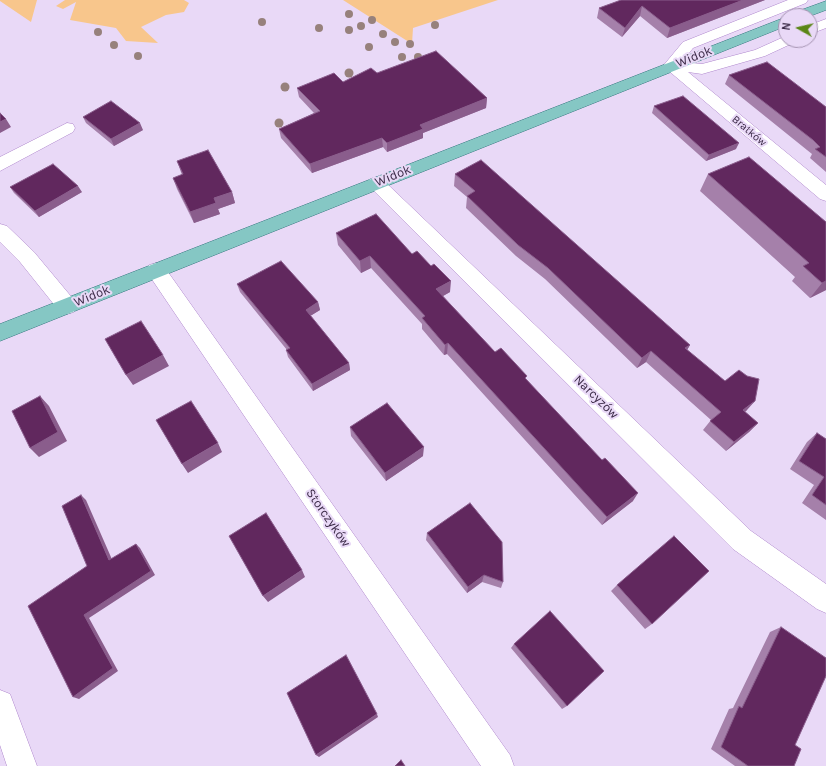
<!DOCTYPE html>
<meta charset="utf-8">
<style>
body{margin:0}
#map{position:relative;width:826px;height:766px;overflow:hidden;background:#e9d9f7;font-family:Karla,sans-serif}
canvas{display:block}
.north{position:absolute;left:778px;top:8px;width:40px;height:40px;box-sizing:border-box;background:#e9d9f7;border:1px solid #a392b0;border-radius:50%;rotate:278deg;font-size:11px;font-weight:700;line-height:16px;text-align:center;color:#392845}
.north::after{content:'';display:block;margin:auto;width:14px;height:18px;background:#5a8616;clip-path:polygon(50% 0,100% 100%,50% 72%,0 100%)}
</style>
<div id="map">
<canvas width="826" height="766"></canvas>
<div class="north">N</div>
</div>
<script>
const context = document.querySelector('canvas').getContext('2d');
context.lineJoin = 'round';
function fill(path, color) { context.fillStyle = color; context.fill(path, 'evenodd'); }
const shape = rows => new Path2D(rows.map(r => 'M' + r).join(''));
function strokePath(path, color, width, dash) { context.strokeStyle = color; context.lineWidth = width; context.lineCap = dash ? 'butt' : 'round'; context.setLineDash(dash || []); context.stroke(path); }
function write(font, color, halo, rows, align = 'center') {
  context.font = font + ' Karla,sans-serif'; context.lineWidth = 4; context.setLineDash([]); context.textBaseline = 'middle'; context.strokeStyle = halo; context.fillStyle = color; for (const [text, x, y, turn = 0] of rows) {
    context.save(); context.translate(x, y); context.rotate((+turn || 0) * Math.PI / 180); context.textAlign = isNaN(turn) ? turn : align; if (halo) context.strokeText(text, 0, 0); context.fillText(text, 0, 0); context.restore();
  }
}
const green = shape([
 [0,0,37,0,31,22,0,1],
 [65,0,184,0,189,3,184,12,166,15,141,27,158,43,126,41,116,28,70,20,76,2,63,9,56,6],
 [343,0,498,0,413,28,412,44]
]);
const minor = shape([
 [788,0,808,0,806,3,693,48,682,62,702,64,755,50,786,36,786,40,795,40,793,43,765,56,702,74,688,72,826,185,826,201,820,199,663,66,683,42,788,0],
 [826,19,826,28,810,34,810,25,826,19],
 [67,123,73,124,75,128,73,132,0,171,0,157,67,123],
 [376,177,382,179,751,531,826,584,826,613,817,609,733,549,370,187,367,183,370,179,376,177],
 [0,224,7,226,34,252,74,300,77,306,74,312,67,314,60,312,20,262,0,242,0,224],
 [156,263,163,265,510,755,514,766,481,766,149,275,146,270,149,265,156,263],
 [0,690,10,694,37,766,7,766,0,745,0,690]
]);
const major = shape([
 [826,1,826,10,810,16,791,16,793,13,826,1],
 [786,17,786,26,0,341,0,324,786,17]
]);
const trees = [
 [349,14,4],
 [372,20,4],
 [262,22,4],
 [435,25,4],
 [361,26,4],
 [319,28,4],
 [349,30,4],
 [98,32,4],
 [383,34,4],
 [395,42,4],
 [410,44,4],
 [114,45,4],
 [369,47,4],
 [138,56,4],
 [402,57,4],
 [418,57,4],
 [349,73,4.5],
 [285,87,4.5],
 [279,123,4.5]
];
const wall = shape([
 [621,0,765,0,667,38,640,16,622,37,597,18,599,8],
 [377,73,487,98,486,108,423,133,423,138,387,152,383,147,312,173,281,138,279,129,314,113,299,97,297,88,343,82],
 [729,75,826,107,826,172,810,158,812,154,807,150,725,84],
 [654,106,736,149,706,161,652,113],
 [83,117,143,130,114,146,86,123],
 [177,161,232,192,235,203,218,209,220,214,194,223,177,189,173,178,182,175],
 [455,174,690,345,687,350,747,410,745,412,758,423,749,432,726,451,703,430,711,420,646,362,637,368,545,279,516,256,466,208,467,197,454,186],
 [708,174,826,222,826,290,810,298,792,281,795,277,700,191],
 [10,187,82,192,39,217,14,193],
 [336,233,412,254,450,292,443,296,495,352,527,380,633,501,602,525,447,354,444,355,422,329,422,324,371,268,361,273,338,245],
 [237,284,318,302,320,310,310,316,349,363,350,370,313,391,288,357,286,350,287,350,240,292],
 [350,427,423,456,386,481,351,436],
 [817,433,826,439,826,520,802,503,814,485,790,469,807,442],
 [427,533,503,582,501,588,482,582,467,593,426,540],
 [617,585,652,624,645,629,611,591],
 [781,627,795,745,794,766,735,766,711,749,729,709,733,708,770,632],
 [514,644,567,706,562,709,511,648]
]);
const shadedWall = shape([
 [743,0,765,0,667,38,670,28],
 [642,6,640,16,622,37,625,28],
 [487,98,486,108,423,133,423,138,387,152,387,143,420,125],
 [6,119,11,127,0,133,0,122],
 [140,123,143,130,114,146,111,139],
 [382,138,383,147,312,173,310,164],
 [739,143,736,149,706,161,709,155],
 [78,186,82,192,39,217,35,211],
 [232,192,235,203,218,209,220,214,194,223,190,212,214,198],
 [370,256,371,268,361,273,360,261],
 [451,281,450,292,436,300,436,289],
 [826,281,826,290,810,298,822,283],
 [318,302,320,310,307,318,306,310],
 [448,343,447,354,444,355,445,345],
 [690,345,684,355,685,348],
 [651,351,646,362,637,368,642,358],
 [163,355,169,366,133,385,126,375],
 [349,363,350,370,313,391,312,384],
 [40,396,49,406,67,441,39,457,30,448],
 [755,401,747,410,735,420,743,410],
 [758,423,749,432,726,451,734,442],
 [218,443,222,452,188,473,182,464],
 [424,447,423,456,386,481,385,473],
 [638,493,633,501,602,525,607,517],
 [81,495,86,500,114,564,109,560],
 [136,544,140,548,155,575,89,618,118,671,79,699,73,697,84,615],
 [302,570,305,577,268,602,263,596],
 [484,575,482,582,467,593,468,587],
 [377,714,378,717,319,757,316,755]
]);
const building = shape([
 [621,0,743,0,670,28,642,6,625,28,599,8,621,0],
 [436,51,487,98,420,125,423,129,387,143,382,138,310,164,279,129,320,111,297,88,334,73,343,82,371,68,377,73,436,51],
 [767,62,826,107,826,157,815,149,820,147,813,140,729,75,767,62],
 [683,96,739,143,709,155,654,106,683,96],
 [111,101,140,123,111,139,83,117,111,101],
 [0,113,6,119,0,122,0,113],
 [208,150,232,192,214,198,216,203,190,212,173,178,183,174,177,161,208,150],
 [749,157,826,222,826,281,822,283,803,266,809,263,708,174,749,157],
 [481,160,690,345,685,348,725,381,739,370,747,376,759,379,755,401,743,410,758,423,734,442,710,421,721,412,651,351,642,358,548,268,518,245,467,196,475,191,455,174,481,160],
 [53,164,78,186,35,211,10,187,53,164],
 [376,214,412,254,417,251,431,266,434,264,451,281,436,289,495,352,501,348,527,376,525,378,602,460,605,458,638,493,607,517,448,343,445,345,422,318,425,316,370,256,360,261,336,233,376,214],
 [281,261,318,302,306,310,349,363,312,384,286,350,290,348,237,284,281,261],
 [141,321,163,355,126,375,105,339,141,321],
 [40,396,58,432,30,448,12,411,40,396],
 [191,401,218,443,182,464,156,420,191,401],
 [387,403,424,447,385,473,350,427,387,403],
 [817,433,826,439,826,505,812,495,824,477,799,461,817,433],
 [81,495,109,560,136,544,151,571,84,615,113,668,73,697,28,606,87,566,62,506,81,495],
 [470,503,502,542,503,582,484,575,468,587,427,533,470,503],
 [266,513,302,570,263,596,229,536,266,513],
 [674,536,709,571,652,624,617,585,674,536],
 [550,611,604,671,567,706,514,644,550,611],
 [781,627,826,658,826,676,795,745,801,749,794,766,748,766,721,747,739,706,742,708,781,627],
 [346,655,377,714,316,755,287,693,346,655],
 [401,760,405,766,395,766,401,760]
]);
const farStreetnames = [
 ["Bratków",749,131,40]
];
const streetNames = [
 ["Widok",694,57,-22],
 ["Widok",393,176,-22],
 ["Widok",92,296,-22],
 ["Narcyzów",596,397,44],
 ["Storczyków",328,518,55]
];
fill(green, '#f8c68c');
strokePath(minor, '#ae86cc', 1);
strokePath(major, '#35777e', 1);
fill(minor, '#fff');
fill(major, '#85c7c4');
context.fillStyle = '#97817c';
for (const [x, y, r] of trees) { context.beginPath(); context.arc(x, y, r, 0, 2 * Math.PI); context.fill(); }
fill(wall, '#a580aa');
fill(shadedWall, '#8a5d8c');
fill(building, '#61285e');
strokePath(building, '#8a5d8c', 1);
write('11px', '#392845', '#e9d9f7', farStreetnames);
write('13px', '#392845', '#e9d9f7', streetNames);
</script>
